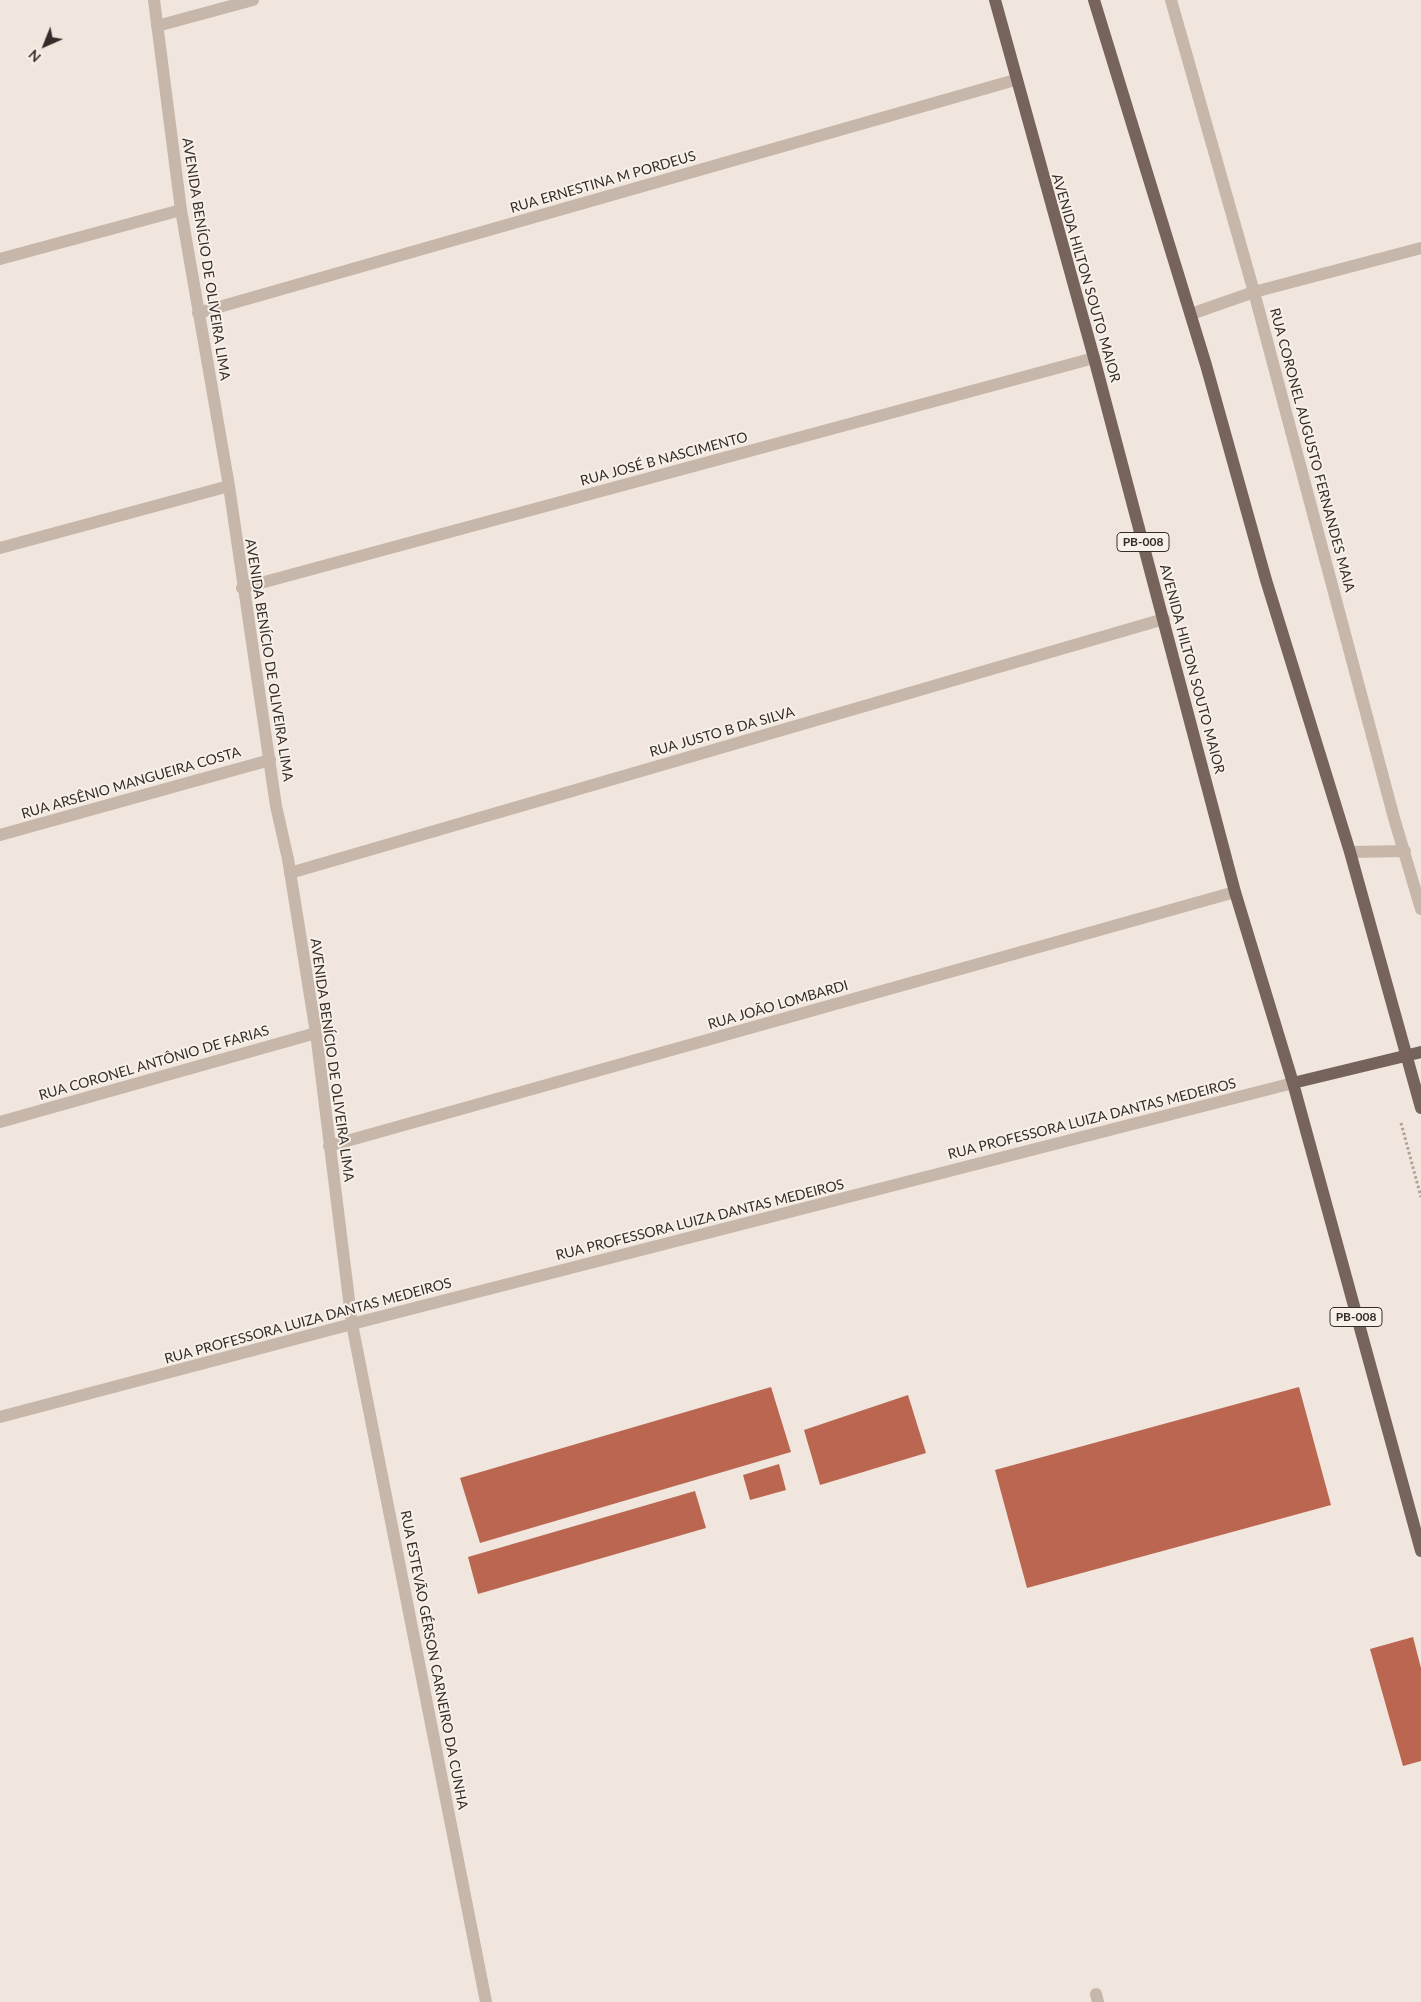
<!DOCTYPE html>
<meta charset="utf-8">
<style>
body{margin:0}
#map{position:relative;width:1421px;height:2002px;overflow:hidden;background:#f0e6dd;font-family:Lato,sans-serif}
canvas{display:block}
.north{position:absolute;left:20px;top:20px;width:50px;height:50px;-webkit-text-stroke:4px #f8f1e9;paint-order:stroke;rotate:224deg;font-size:14px;font-weight:700;line-height:20px;text-align:center;color:#352c29}
.north::after{content:'';display:block;margin:auto;width:18px;height:22px;background:#352c29;clip-path:polygon(50% 0,100% 100%,50% 72%,0 100%)}
</style>
<div id="map">
<canvas width="1421" height="2002"></canvas>
<div class="north">N</div>
</div>
<script>
const context = document.querySelector('canvas').getContext('2d');
context.lineJoin = 'round';
function fill(path, color) { context.fillStyle = color; context.fill(path, 'evenodd'); }
const shape = rows => new Path2D(rows.map(r => 'M' + r).join(''));
function strokePath(path, color, width, dash) { context.strokeStyle = color; context.lineWidth = width; context.lineCap = dash ? 'butt' : 'round'; context.setLineDash(dash || []); context.stroke(path); }
function write(font, color, halo, rows, align = 'center') {
  context.font = font + ' Lato,sans-serif'; context.lineWidth = 4; context.setLineDash([]); context.textBaseline = 'middle'; context.strokeStyle = halo; context.fillStyle = color; for (const [text, x, y, turn = 0] of rows) {
    context.save(); context.translate(x, y); context.rotate((+turn || 0) * Math.PI / 180); context.textAlign = isNaN(turn) ? turn : align; if (halo) context.strokeText(text, 0, 0); context.fillText(text, 0, 0); context.restore();
  }
}
const building = shape([
 [771,1387,791,1452,480,1543,460,1478],
 [1299,1387,1331,1505,1027,1588,995,1470],
 [908,1395,926,1453,820,1485,804,1430],
 [779,1464,786,1490,750,1500,743,1475],
 [695,1491,706,1528,478,1594,468,1557],
 [1413,1637,1421,1668,1421,1761,1403,1766,1370,1649]
]);
const path = shape([
 [1401,1123,1421,1197]
]);
const minor = shape([
 [154,0,181,210,229,486,276,806,288,859,316,1033,352,1324,486,2002],
 [1171,0,1254,292,1394,818,1421,909],
 [157,26,253,0],
 [0,259,181,210],
 [198,313,1015,80],
 [1191,314,1254,292,1421,248],
 [0,548,229,486],
 [242,588,1094,358],
 [0,835,270,760],
 [1350,852,1405,851],
 [290,873,1164,619],
 [0,1122,316,1033],
 [329,1146,1235,892],
 [0,1417,352,1324,1293,1083],
 [1096,1994,1098,2002]
]);
const major = shape([
 [995,0,1094,358,1235,892,1293,1083,1421,1551],
 [1094,0,1206,365,1266,580,1350,852,1421,1108],
 [1293,1083,1421,1052]
]);
const shields = [
 [1143,542,52],
 [1356,1317,52]
];
const shieldNames = [
 ["PB-008",1143,542],
 ["PB-008",1356,1317]
];
const streetNames = [
 ["RUA ERNESTINA M PORDEUS",603,182,-16],
 ["AVENIDA BENÍCIO DE OLIVEIRA LIMA",206,259,81],
 ["AVENIDA HILTON SOUTO MAIOR",1086,278,74],
 ["RUA CORONEL AUGUSTO FERNANDES MAIA",1312,450,75],
 ["RUA JOSÉ B NASCIMENTO",664,459,-15],
 ["AVENIDA BENÍCIO DE OLIVEIRA LIMA",269,660,81],
 ["AVENIDA HILTON SOUTO MAIOR",1192,669,75],
 ["RUA JUSTO B DA SILVA",722,732,-16],
 ["RUA ARSÊNIO MANGUEIRA COSTA",131,783,-16],
 ["RUA JOÃO LOMBARDI",778,1005,-16],
 ["AVENIDA BENÍCIO DE OLIVEIRA LIMA",332,1060,82],
 ["RUA CORONEL ANTÔNIO DE FARIAS",154,1063,-16],
 ["RUA PROFESSORA LUIZA DANTAS MEDEIROS",1092,1119,-14],
 ["RUA PROFESSORA LUIZA DANTAS MEDEIROS",700,1220,-14],
 ["RUA PROFESSORA LUIZA DANTAS MEDEIROS",308,1321,-15],
 ["RUA ESTEVÃO GÉRSON CARNEIRO DA CUNHA",434,1660,79]
];
fill(building, '#ba6651');
strokePath(path, '#b2a095', 3, [2.5, 2.5]);
strokePath(minor, '#c7b6aa', 12);
strokePath(major, '#75635c', 12);
for (const [x, y, w] of shields) { const box = new Path2D(); box.roundRect(x - w / 2, y - 9.5, w, 19, 4); context.fillStyle = '#f8f1e9'; context.fill(box); strokePath(box, '#352c29', 1); }
write('bold 12px', '#352c29', null, shieldNames);
write('14px', '#352c29', '#f8f1e9', streetNames);
</script>
